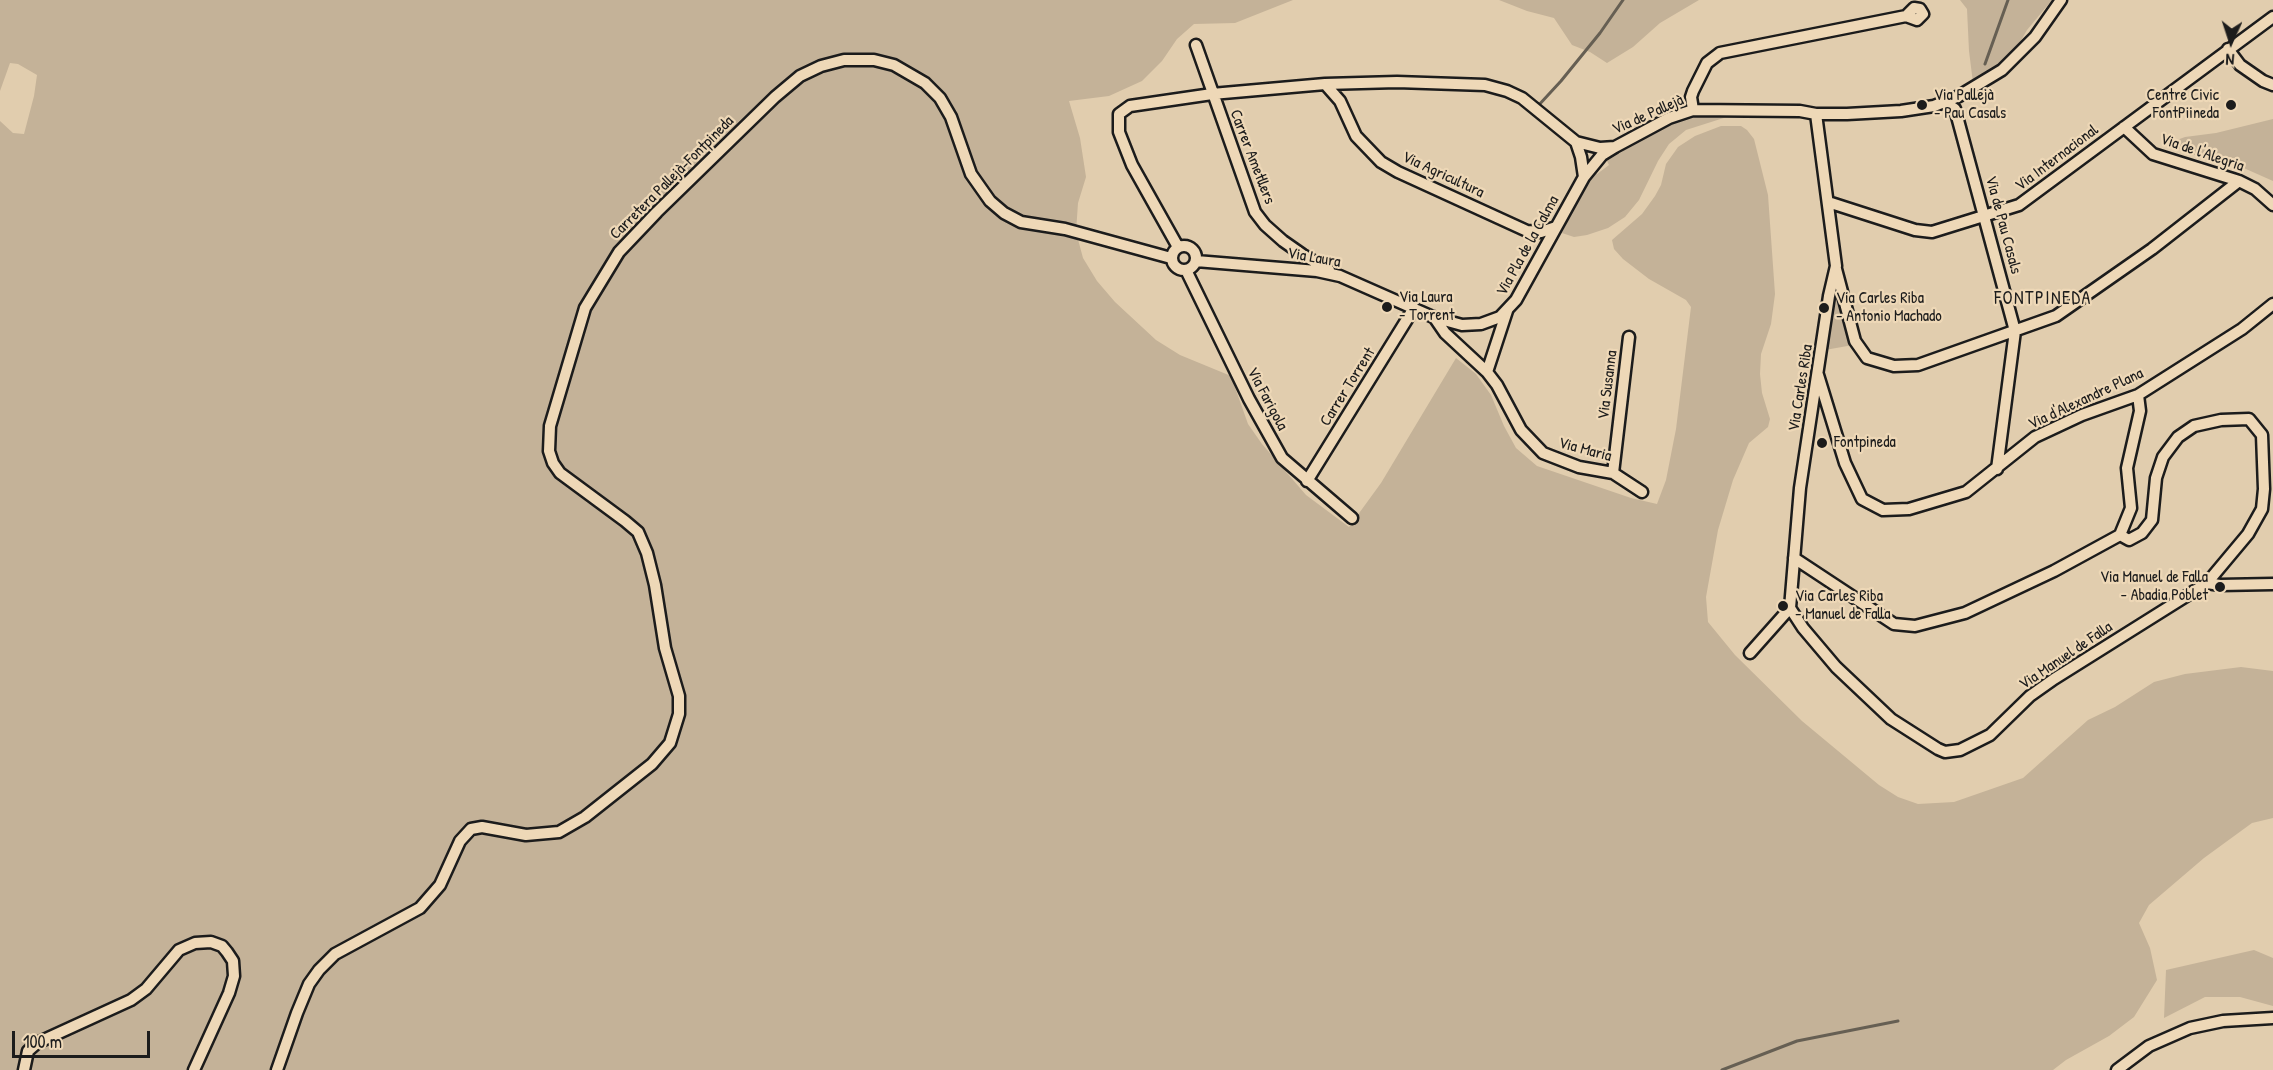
<!DOCTYPE html>
<meta charset="utf-8">
<style>
body{margin:0}
#map{position:relative;width:2273px;height:1070px;overflow:hidden;background:#e1cdae;font-family:"Patrick Hand",sans-serif}
canvas{display:block}
.north{position:absolute;left:2201px;top:12px;width:60px;height:60px;-webkit-text-stroke:4px #eed8b7;paint-order:stroke;rotate:183deg;font-size:16px;font-weight:700;line-height:24px;text-align:center;color:#1c1c1c}
.north::after{content:'';display:block;margin:auto;width:21px;height:27px;background:#1c1c1c;clip-path:polygon(50% 0,100% 100%,50% 72%,0 100%)}
.scale{position:absolute;left:12px;top:1031px;width:138px;height:27px;box-sizing:border-box;border:3px solid #1c1c1c;border-top:0;padding-left:8px;font-size:18px;line-height:21px;white-space:nowrap;color:#1c1c1c;-webkit-text-stroke:4px #eed8b7;paint-order:stroke}
</style>
<div id="map">
<canvas width="2273" height="1070"></canvas>
<div class="north">N</div>
<div class="scale">100 m</div>
</div>
<script>
const context = document.querySelector('canvas').getContext('2d');
context.lineJoin = 'round';
function fill(path, color) { context.fillStyle = color; context.fill(path, 'evenodd'); }
const shape = rows => new Path2D(rows.map(r => 'M' + r).join(''));
function strokePath(path, color, width, dash) { context.strokeStyle = color; context.lineWidth = width; context.lineCap = dash ? 'butt' : 'round'; context.setLineDash(dash || []); context.stroke(path); }
function write(font, color, halo, rows, align = 'center') {
  context.font = font + ' "Patrick Hand",sans-serif'; context.lineWidth = 4.5; context.setLineDash([]); context.textBaseline = 'middle'; context.strokeStyle = halo; context.fillStyle = color; for (const [text, x, y, turn = 0] of rows) {
    context.save(); context.translate(x, y); context.rotate((+turn || 0) * Math.PI / 180); context.textAlign = isNaN(turn) ? turn : align; if (halo) context.strokeText(text, 0, 0); context.fillText(text, 0, 0); context.restore();
  }
}
const green = shape([
 [0,0,1293,0,1235,23,1194,24,1177,39,1162,61,1142,81,1109,96,1069,101,1080,138,1086,177,1078,203,1076,232,1083,258,1097,281,1115,302,1156,340,1180,355,1231,376,1248,424,1262,444,1306,495,1349,527,1381,483,1456,358,1476,374,1491,395,1504,426,1516,448,1537,466,1631,498,1657,504,1666,480,1676,429,1691,307,1686,300,1649,279,1623,259,1614,249,1612,240,1642,214,1655,196,1661,185,1666,164,1678,147,1695,136,1721,126,1741,126,1747,130,1754,139,1768,195,1775,294,1771,324,1761,354,1760,374,1762,393,1770,419,1768,427,1749,443,1733,480,1718,530,1706,597,1708,622,1735,655,1802,721,1879,785,1898,797,1918,804,1954,802,2023,778,2088,720,2115,707,2154,682,2185,674,2241,667,2273,671,2273,818,2252,823,2204,858,2149,905,2139,923,2150,948,2157,980,2134,1017,2109,1036,2066,1060,2053,1070,0,1070,0,121,13,133,24,134,34,96,37,75,18,64,10,63,0,91],
 [1499,0,1699,0,1660,23,1633,47,1607,63,1590,52,1572,45,1554,18,1527,11],
 [1960,0,2052,0,2027,30,2016,49,2003,62,1973,83,1969,51,1967,9],
 [1696,115,1733,115,1686,130,1669,144,1658,161,1639,200,1625,217,1608,228,1587,235,1574,237,1562,233,1586,182,1595,171,1597,174,1609,165,1607,161,1662,127,1681,119],
 [2273,119,2273,181,2237,165,2209,160,2176,148,2177,140,2185,137,2216,133],
 [1836,290,1853,345,1825,350,1834,291],
 [2254,950,2273,958,2273,1006,2240,997,2205,997,2164,1018,2166,970]
]);
const stream = shape([
 [1985,64,2008,0],
 [1537,107,1561,81,1600,33,1623,0],
 [1722,1070,1797,1041,1898,1021]
]);
const minor = shape([
 [1196,45,1255,212,1265,225,1283,241,1303,255,1329,270],
 [2228,49,2240,65,2263,81,2273,85],
 [1325,84,1340,101,1356,136,1381,162,1398,172,1527,231,1541,232,1556,227],
 [1945,102,1955,109,2015,331,1997,469],
 [1693,110,1691,97,1693,91,1707,63,1720,53,1906,16,1914,8,1920,9,1923,14,1917,20,1906,16],
 [2124,127,2153,154,2239,181,2255,189,2273,205],
 [1576,142,1581,157,1584,177],
 [1828,202,1915,230,1932,232,2019,205,2273,17],
 '1172 258a12 12 0 1 1 24 0a12 12 0 1 1-24 0Z',
 [1178,247,1132,165,1119,132,1119,114,1130,106,1212,94,1325,84,1397,82,1485,85,1507,91,1522,98,1576,142,1600,148,1615,147,1669,118,1693,110,1800,111,1816,114,1847,114,1901,111,1934,106,1959,96,2002,70,2035,37,2061,0],
 [1196,261,1317,271,1340,276,1433,317,1462,325,1481,324,1500,317,1516,300,1584,177,1602,155,1615,147],
 [1836,269,1855,341,1867,358,1894,366,1918,365,2056,316,2152,249,2239,181],
 [1186,270,1249,399,1282,458,1352,518],
 [1434,317,1445,333,1487,372,1497,385,1521,430,1543,453,1579,467,1613,473,1642,492],
 [1487,372,1507,311],
 [1818,375,1845,463,1862,499,1883,510,1909,509,1966,492,2035,437,2082,415,2138,395,2242,329,2273,304],
 [1613,473,1629,337],
 [1307,481,1414,308],
 [1794,558,1894,624,1915,626,1965,613,2054,571,2120,535,2131,508,2127,468,2140,411,2138,395],
 [2207,583,2220,585,2273,584],
 [1790,608,1803,628,1836,667,1891,719,1938,749,1945,752,1960,750,1990,735,2030,696,2054,679,2207,583,2248,534,2262,509,2264,489,2262,435,2249,419,2221,420,2194,426,2178,437,2163,457,2156,478,2152,520,2142,533,2129,540,2120,535],
 [1750,653,1790,608,1800,488,1829,296,1836,266,1816,114],
 [24,1070,28,1051,37,1043,131,1000,146,989,179,950,195,943,211,942,222,946,227,952,233,961,234,976,229,993,194,1070],
 [277,1070,297,1013,309,984,319,970,335,954,420,908,440,885,460,841,471,829,482,827,526,835,559,832,585,817,652,764,670,743,679,714,679,696,665,648,655,585,647,553,638,532,625,521,560,473,553,463,549,451,550,426,585,308,619,252,657,212,775,97,800,76,821,66,844,60,874,60,894,65,925,83,940,98,951,117,971,174,990,201,1004,213,1021,222,1065,229,1171,258],
 [2117,1070,2149,1046,2190,1028,2223,1021,2273,1018]
]);
const markers = [
 [1922,105,6,"#1c1c1c"],
 [2231,105,6,"#1c1c1c"],
 [1387,307,6,"#1c1c1c"],
 [1824,308,6,"#1c1c1c"],
 [1822,443,6,"#1c1c1c"],
 [2220,587,6,"#1c1c1c"],
 [1783,606,6,"#1c1c1c"]
];
const poiNames = [
 ["Via Pallejà",1934,96],
 ["- Pau Casals",1934,114],
 ["Centre Civic",2219,96,"right"],
 ["FontPiineda",2219,114,"right"],
 ["Via Laura",1399,298],
 ["- Torrent",1399,316],
 ["Via Carles Riba",1836,299],
 ["- Antonio Machado",1836,317],
 ["Fontpineda",1834,443],
 ["Via Manuel de Falla",2208,578,"right"],
 ["- Abadia Poblet",2208,596,"right"],
 ["Via Carles Riba",1795,597],
 ["- Manuel de Falla",1795,615]
];
const streetNames = [
 ["Via de Pallejà",1648,115,-24],
 ["Via de l'Alegria",2202,153,19],
 ["Carrer Ametllers",1252,157,69],
 ["Via Internacional",2057,158,-37],
 ["Via Agricultura",1443,175,25],
 ["Carretera Pallejà-Fontpineda",672,178,-45],
 ["Via de Pau Casals",2003,225,75],
 ["Via Pla de la Calma",1528,246,-61],
 ["Via Laura",1314,258,10],
 ["Via Susanna",1608,385,-83],
 ["Carrer Torrent",1348,387,-58],
 ["Via Carles Riba",1801,388,-81],
 ["Via Farigola",1267,399,62],
 ["Via d'Alexandre Plana",2086,399,-25],
 ["Via Maria",1585,450,15],
 ["Via Manuel de Falla",2066,656,-34]
];
const neighbourhoodNames = [
 ["FONTPINEDA",2043,299]
];
fill(green, '#c4b298');
strokePath(stream, '#665f53', 3);
strokePath(minor, '#1c1c1c', 15);
strokePath(minor, '#eed8b7', 10);
for (const [x, y, r, color] of markers) { const dot = new Path2D(); dot.arc(x, y, r, 0, 2 * Math.PI); context.fillStyle = color; context.fill(dot); strokePath(dot, '#eed8b7', 2); }
write('16px', '#1c1c1c', '#eed8b7', poiNames, 'left');
write('16px', '#1c1c1c', '#eed8b7', streetNames);
context.letterSpacing = '1.5px';
write('18px', '#1c1c1c', '#eed8b7', neighbourhoodNames);
context.letterSpacing = '0px';
</script>
